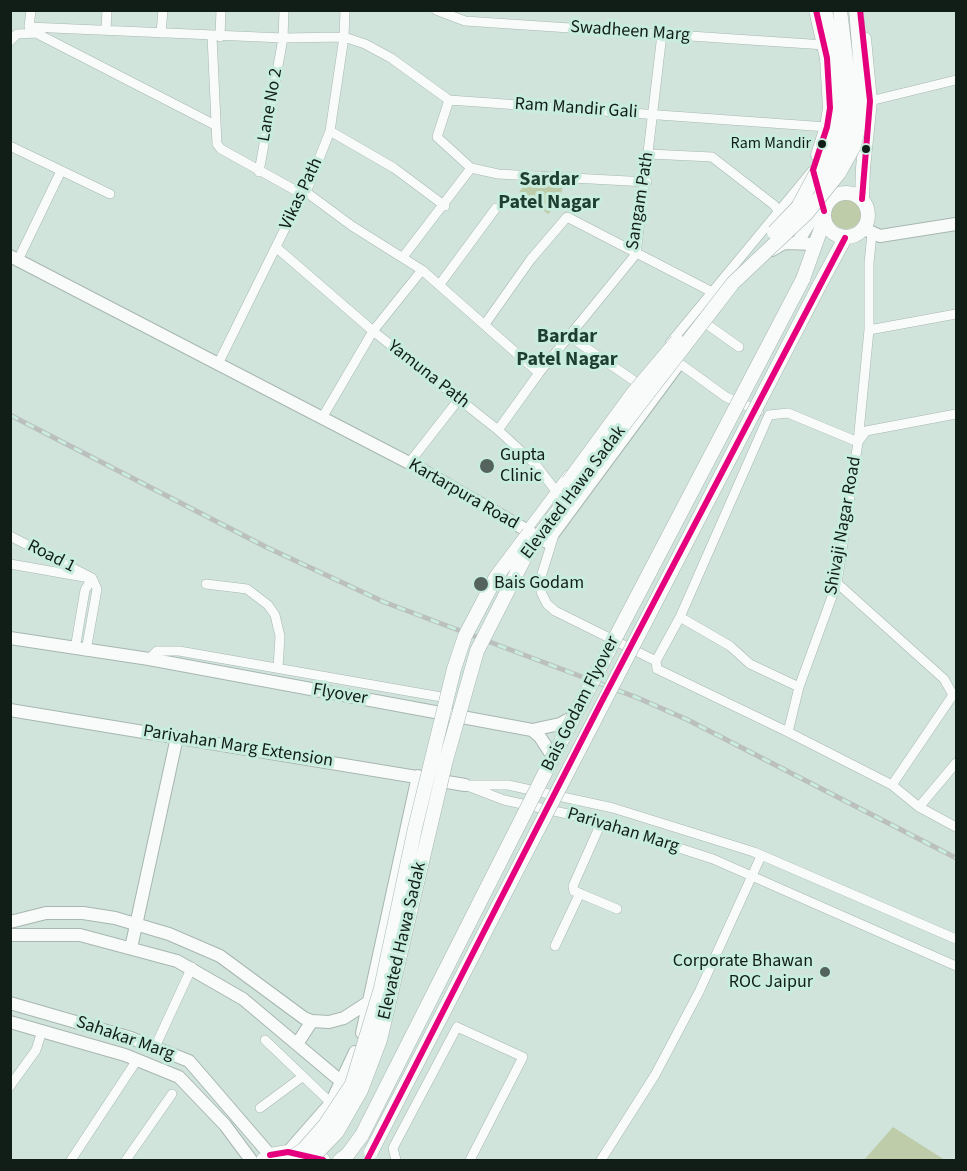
<!DOCTYPE html>
<style>
body{margin:0}
#map{position:relative;width:967px;height:1171px;overflow:hidden;background:#d0e4dc;font-family:"Source Sans 3",sans-serif}
canvas{display:block}
.frame{position:absolute;inset:0;border:12px solid #111e18;pointer-events:none}
</style>
<div id="map">
<canvas width="967" height="1171"></canvas>
<div class="frame"></div>
</div>
<script>
const context = document.querySelector('canvas').getContext('2d');
context.lineJoin = 'round';
function fill(path, color) { context.fillStyle = color; context.fill(path, 'evenodd'); }
const shape = rows => new Path2D(rows.map(r => 'M' + r).join(''));
function strokePath(path, color, width, dash) { context.strokeStyle = color; context.lineWidth = width; context.lineCap = dash ? 'butt' : 'round'; context.setLineDash(dash || []); context.stroke(path); }
function write(font, color, halo, rows, align = 'center') {
  context.font = font + ' "Source Sans 3",sans-serif'; context.lineWidth = 6; context.setLineDash([]); context.textBaseline = 'middle'; context.strokeStyle = halo; context.fillStyle = color; for (const [text, x, y, turn = 0] of rows) {
    context.save(); context.translate(x, y); context.rotate((+turn || 0) * Math.PI / 180); context.textAlign = isNaN(turn) ? turn : align; if (halo) context.strokeText(text, 0, 0); context.fillText(text, 0, 0); context.restore();
  }
}
const green = shape([
 [528,181,563,184,560,202,548,214,519,192],
 '830 213a16 16 0 1 1 32 0a16 16 0 1 1-32 0Z',
 [893,1127,945,1160,864,1160]
]);
const minor = shape([
 [31,10,29,27,283,38,259,172],
 [284,10,283,38,344,37,365,44,391,58,449,100,827,127],
 [436,10,465,21,825,45],
 [106,30,107,10],
 [161,33,163,10],
 [212,36,217,144,221,149,302,194],
 [220,37,221,10],
 [10,41,17,34,36,33,215,125],
 [449,100,437,137,471,168,498,174,647,182],
 [870,101,956,80],
 [330,131,394,168,445,206],
 [12,147,110,194],
 [649,154,712,157,774,205,781,214],
 [306,192,352,226,422,270],
 [872,234,869,263,869,330,858,442,837,583,799,687,788,732,892,785,919,807],
 [277,248,373,331,498,430,536,465,559,495],
 [403,257,471,168],
 [18,260,61,171],
 [440,284,496,208],
 [485,324,531,259,567,217,714,293],
 [708,325,739,347],
 [869,330,956,314],
 [569,336,643,387],
 [670,343,812,171],
 [679,363,726,397,759,411],
 [218,364,302,194,306,192,330,131,344,37,345,10],
 [322,418,373,331,422,270,539,373],
 [498,430,539,373,636,254,662,34],
 [409,463,459,399],
 [526,531,568,475],
 [554,535,541,577,541,592,547,604,555,611,656,661],
 [10,536,92,578],
 [10,564,84,577],
 [837,583,944,679,953,695,892,785],
 [206,584,247,589,268,605,275,615,280,636,278,668],
 [680,617,730,646,750,664,799,687],
 [75,649,85,590,92,578],
 [86,651,97,589,92,578],
 [149,659,157,651,179,651,447,698],
 [788,732,657,669,656,661,680,617,769,415,788,413,858,442,866,431,956,414],
 [956,763,919,807,956,827],
 [465,785,504,800,586,818,713,859,956,966],
 [470,785,508,785,613,808,754,852,956,939],
 [601,823,573,886,574,891,617,909],
 [555,946,580,893],
 [265,1040,331,1103],
 [155,1047,192,967],
 [10,1086,36,1050,42,1031],
 [260,1108,302,1077],
 [71,1160,137,1060],
 [126,1160,172,1094],
 [396,1160,393,1148,457,1027,523,1057,470,1160],
 [601,1160,655,1075,699,992,761,856]
]);
const tertiary = shape([
 [864,229,880,236,956,224],
 [797,243,822,203],
 [772,250,784,243,816,244],
 [10,256,417,467,547,542,677,366],
 [10,638,149,659,532,730,560,724,575,716],
 [10,710,465,785],
 [532,730,540,737,553,757],
 [10,922,46,913,83,913,115,918,169,934,220,956,304,1018,312,1021,329,1022,344,1018,367,1003],
 [10,935,80,935,177,961,243,999,343,1083],
 [131,948,177,737],
 [10,1003,131,1038,189,1061,270,1155],
 [10,1022,125,1055,179,1077,225,1125,251,1160],
 [362,1033,418,776],
 [297,1044,312,1021],
 [288,1152,331,1103,355,1052]
]);
const secondary = shape([
 [816,10,827,58,830,108,827,127,818,155],
 [818,187,824,211],
 '824 215a22 22 0 1 1 44 0a22 22 0 1 1-44 0Z',
 [862,199,863,168,870,101,864,39],
 [803,279,824,220],
 [819,286,845,238],
 [263,1160,270,1155,288,1152,323,1160],
 [340,1160,348,1154,362,1135]
]);
const rail = shape([
 [10,415,266,547,384,602,638,698,688,720,956,858]
]);
const secondaryBridge = shape([
 [816,185,833,165,847,131,851,101,840,10],
 [774,232,798,207,821,164,835,129,838,98,835,61,825,10],
 [568,482,634,392,677,341],
 [362,1135,553,757,803,279],
 [371,1152,819,286],
 [289,1160,304,1149,325,1125,352,1084,381,988,415,828,454,669,465,636,496,577,529,533],
 [310,1160,337,1132,361,1090,380,1040,446,760,477,651,528,551,581,480,733,283,807,213,839,173,854,146,864,104,856,10]
]);
const bus1 = shape([
 [816,10,827,58,830,108,827,127,813,170,824,211],
 [860,10,870,101,862,199],
 [270,1155,288,1152,323,1160],
 [367,1160,601,703,845,238]
]);
const markers = [
 [822,144,5,"#111e18"],
 [866,149,5,"#111e18"],
 [487,466,8,"#54635d"],
 [481,584,8,"#54635d"],
 [825,972,6,"#54635d"]
];
const busNames = [
 ["Ram Mandir",811,144]
];
const streetNames = [
 ["Swadheen Marg",630,32,4],
 ["Lane No 2",271,105,-80],
 ["Ram Mandir Gali",576,109,4],
 ["Vikas Path",302,194,-65],
 ["Sangam Path",641,201,-81],
 ["Yamuna Path",428,375,38],
 ["Elevated Hawa Sadak",574,493,-53],
 ["Kartarpura Road",463,495,30],
 ["Shivaji Nagar Road",844,526,-80],
 ["Road 1",51,557,27],
 ["Flyover",340,695,10],
 ["Bais Godam Flyover",581,704,-63],
 ["Parivahan Marg Extension",238,747,9],
 ["Parivahan Marg",623,831,17],
 ["Elevated Hawa Sadak",403,941,-77],
 ["Sahakar Marg",125,1039,19]
];
const poiNames = [
 ["Gupta",500,456],
 ["Clinic",500,477],
 ["Bais Godam",494,584],
 ["Corporate Bhawan",813,962,"right"],
 ["ROC Jaipur",813,983,"right"]
];
const neighbourhoodNames = [
 ["Sardar",549,181],
 ["Patel Nagar",549,204],
 ["Bardar",567,338],
 ["Patel Nagar",567,361]
];
fill(green, '#beccaa');
strokePath(minor, '#a7b6b0', 10);
strokePath(tertiary, '#a7b6b0', 14);
strokePath(secondary, '#a7b6b0', 15);
strokePath(minor, '#f8fbfa', 9);
strokePath(tertiary, '#f8fbfa', 12);
strokePath(secondary, '#f8fbfa', 14);
strokePath(rail, '#bbbfbd', 5);
strokePath(rail, '#c8ecdd', 3, [9]);
strokePath(secondaryBridge, '#a7b6b0', 15, []);
strokePath(secondaryBridge, '#f8fbfa', 14);
strokePath(bus1, '#e5007d', 6);
for (const [x, y, r, color] of markers) { const dot = new Path2D(); dot.arc(x, y, r, 0, 2 * Math.PI); context.fillStyle = color; context.fill(dot); strokePath(dot, '#c8ecdd', 2); }
write('16px', '#111e18', '#c8ecdd', busNames, 'right');
write('18px', '#111e18', '#c8ecdd', streetNames);
write('18px', '#111e18', '#c8ecdd', poiNames, 'left');
write('bold 20px', '#1f3e32', '#c8ecdd', neighbourhoodNames);
</script>
